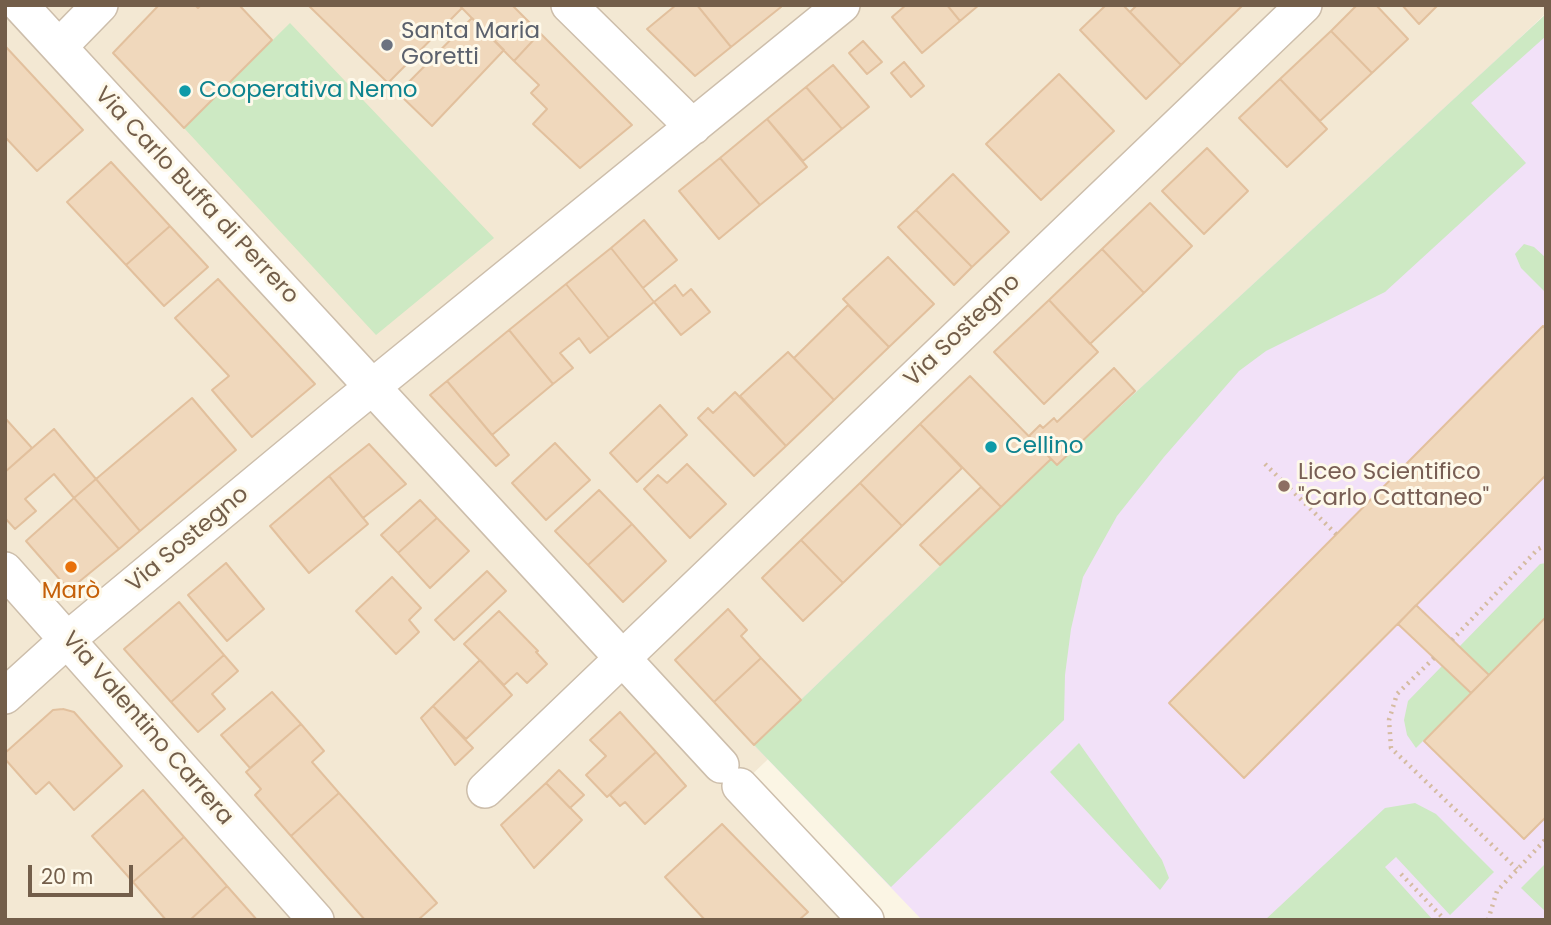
<!DOCTYPE html>
<meta charset="utf-8">
<style>
body{margin:0}
#map{position:relative;width:1551px;height:925px;overflow:hidden;background:#fbf5e4;font-family:Poppins,sans-serif}
canvas{display:block}
.frame{position:absolute;inset:0;border:7px solid #735e4a;pointer-events:none}
.scale{position:absolute;left:28px;top:865px;width:105px;height:32px;box-sizing:border-box;border:4px solid #735e4a;border-top:0;padding-left:9px;font-size:21px;line-height:24px;white-space:nowrap;color:#735e4a;-webkit-text-stroke:5px #fef9ea;paint-order:stroke}
</style>
<div id="map">
<canvas width="1551" height="925"></canvas>
<div class="frame"></div>
<div class="scale">20 m</div>
</div>
<script>
const context = document.querySelector('canvas').getContext('2d');
context.lineJoin = 'round';
function fill(path, color) { context.fillStyle = color; context.fill(path, 'evenodd'); }
const shape = rows => new Path2D(rows.map(r => 'M' + r).join(''));
function strokePath(path, color, width, dash) { context.strokeStyle = color; context.lineWidth = width; context.lineCap = dash ? 'butt' : 'round'; context.setLineDash(dash || []); context.stroke(path); }
function write(font, color, halo, rows, align = 'center') {
  context.font = font + ' Poppins,sans-serif'; context.lineWidth = 6; context.setLineDash([]); context.textBaseline = 'middle'; context.strokeStyle = halo; context.fillStyle = color; for (const [text, x, y, turn = 0] of rows) {
    context.save(); context.translate(x, y); context.rotate((+turn || 0) * Math.PI / 180); context.textAlign = isNaN(turn) ? turn : align; if (halo) context.strokeText(text, 0, 0); context.fillText(text, 0, 0); context.restore();
  }
}
const residential = shape([
 [5,5,1546,5,1546,13,740,786,867,920,5,920]
]);
const education = shape([
 [1546,14,1546,920,922,920,754,745,1051,459,1057,465]
]);
const green = shape([
 [1546,14,1546,36,1471,103,1526,163,1385,292,1266,351,1239,371,1164,457,1117,516,1083,577,1071,629,1065,675,1064,720,891,887,754,745,1051,459,1057,465],
 [290,23,494,238,376,335,184,128],
 [1524,244,1534,247,1546,258,1546,293,1521,268,1515,254],
 [1546,563,1546,617,1489,675,1459,647,1540,564],
 [1442,666,1471,693,1416,748,1407,735,1404,720,1408,701],
 [1079,743,1162,860,1169,878,1160,890,1050,772],
 [1415,803,1436,814,1494,872,1450,915,1396,857,1385,867,1433,920,1265,920,1385,808],
 [1546,863,1546,912,1521,888]
]);
const building = shape([
 [159,5,195,5,198,8,201,5,239,5,272,40,184,128,113,53,159,5],
 [308,5,459,5,462,8,388,83,308,5],
 [459,5,512,5,540,33,514,61,459,5],
 [676,5,697,5,731,47,695,76,647,29,676,5],
 [697,5,779,5,781,7,731,47,697,5],
 [906,5,947,5,960,21,922,53,892,17,906,5],
 [947,5,979,5,960,21,947,5],
 [1106,5,1123,5,1181,65,1146,99,1080,30,1106,5],
 [1137,5,1243,5,1181,65,1130,12,1137,5],
 [1357,5,1376,5,1408,39,1372,73,1331,31,1357,5],
 [1402,5,1438,5,1419,24,1402,5],
 [472,18,504,50,432,126,398,93,472,18],
 [1331,31,1372,73,1320,121,1280,79,1331,31],
 [540,33,632,125,580,168,533,124,547,109,531,93,539,85,514,61,540,33],
 [863,41,882,62,867,74,849,53,863,41],
 [6,47,83,130,37,171,5,137,6,47],
 [904,62,924,86,911,97,891,73,904,62],
 [833,65,869,107,842,129,806,87,833,65],
 [1059,74,1114,131,1041,200,986,144,1059,74],
 [1280,79,1327,129,1287,167,1239,118,1280,79],
 [806,87,842,129,803,161,767,119,806,87],
 [767,119,807,167,760,205,720,158,767,119],
 [1207,148,1248,191,1204,234,1162,191,1207,148],
 [720,158,760,205,719,239,679,191,720,158],
 [111,162,170,226,126,265,67,202,111,162],
 [953,174,1009,232,972,267,916,210,953,174],
 [1150,203,1192,246,1144,293,1102,249,1150,203],
 [916,210,972,267,954,285,898,227,916,210],
 [644,220,677,260,643,288,611,248,644,220],
 [170,226,208,267,164,306,126,265,170,226],
 [611,248,654,302,609,338,566,284,611,248],
 [1102,249,1144,293,1090,344,1049,300,1102,249],
 [888,257,934,304,889,347,843,299,888,257],
 [218,279,315,384,252,437,212,390,229,376,175,318,218,279],
 [566,284,609,338,590,353,579,338,560,353,573,368,553,384,509,330,566,284],
 [675,285,683,296,691,289,710,312,681,335,654,302,675,285],
 [1049,300,1098,352,1044,404,994,352,1049,300],
 [848,305,889,347,834,400,794,358,848,305],
 [1543,326,1546,329,1546,475,1244,778,1169,703,1543,326],
 [509,330,553,384,492,435,447,381,509,330],
 [788,352,834,400,786,446,740,396,788,352],
 [1114,368,1135,391,1057,465,1029,436,1040,425,1043,428,1054,418,1057,422,1114,368],
 [970,376,1051,459,1001,507,920,424,970,376],
 [447,381,509,455,496,466,430,395,447,381],
 [735,392,786,446,754,476,698,418,708,408,713,413,735,392],
 [192,398,236,450,140,531,96,479,192,398],
 [660,405,687,435,637,482,610,453,660,405],
 [5,418,32,448,5,472,5,418],
 [920,424,962,468,902,526,860,483,920,424],
 [54,429,96,479,74,498,54,474,25,499,36,511,15,529,5,518,5,472,54,429],
 [555,443,590,480,546,520,512,483,555,443],
 [369,444,406,484,363,518,329,476,369,444],
 [687,464,726,504,690,538,644,489,658,475,667,483,687,464],
 [329,476,368,524,309,573,270,526,329,476],
 [96,479,140,531,119,549,74,498,96,479],
 [860,483,902,526,843,583,801,540,860,483],
 [981,487,1001,507,940,565,920,545,981,487],
 [599,490,632,524,588,565,555,531,599,490],
 [74,498,119,549,69,590,26,541,74,498],
 [420,500,437,518,398,553,381,535,420,500],
 [437,518,469,551,430,588,398,553,437,518],
 [632,524,666,561,623,602,588,565,632,524],
 [801,540,843,583,803,621,762,578,801,540],
 [226,563,264,609,227,641,188,595,226,563],
 [487,571,506,591,454,640,435,620,487,571],
 [392,577,421,608,409,620,419,632,396,654,356,611,392,577],
 [179,602,224,655,171,702,124,649,179,602],
 [1416,605,1489,675,1471,693,1398,624,1416,605],
 [728,609,747,630,741,636,761,658,714,702,675,660,728,609],
 [499,611,538,651,536,652,547,664,527,683,517,673,504,685,464,644,499,611],
 [1546,617,1546,817,1524,839,1424,741,1546,617],
 [224,655,238,671,212,694,225,709,198,732,171,702,224,655],
 [761,658,801,700,754,745,714,702,761,658],
 [480,660,512,695,466,739,433,706,480,660],
 [272,692,301,724,250,768,221,735,272,692],
 [433,706,473,748,455,765,421,718,433,706],
 [63,709,74,712,122,766,74,810,49,782,36,794,5,759,5,753,53,710,63,709],
 [620,712,656,752,607,797,586,775,606,756,590,740,620,712],
 [301,724,324,751,312,762,339,793,291,836,255,795,261,789,246,772,301,724],
 [656,752,686,786,645,824,625,802,620,806,610,795,656,752],
 [559,770,584,795,570,808,546,783,559,770],
 [546,783,582,820,534,868,501,825,546,783],
 [143,790,184,837,133,882,92,836,143,790],
 [339,793,437,903,418,920,365,920,291,836,339,793],
 [722,824,808,912,799,920,705,920,665,877,722,824],
 [184,837,227,886,190,920,166,920,133,882,184,837],
 [227,886,257,920,190,920,227,886]
]);
const path = shape([
 [1265,464,1336,534],
 [1452,640,1538,549,1546,545],
 [1434,658,1397,694,1389,720,1391,748,1517,869],
 [1401,874,1445,920],
 [1488,920,1497,891,1546,839]
]);
const minor = shape([
 [20,5,721,765],
 [569,5,693,127],
 [59,47,100,5],
 [5,570,316,920],
 [5,696,68,639,339,414,842,5],
 [740,786,866,920],
 [485,790,1304,5]
]);
const markers = [
 [387,45,7,"#6b7280"],
 [185,91,7,"#0f9aa8"],
 [991,447,7,"#0f9aa8"],
 [1284,486,7,"#8d6e63"],
 [71,567,7,"#e8710a"]
];
const worshipNames = [
 ["Santa Maria",401,32],
 ["Goretti",401,58]
];
const cultureNames = [
 ["Cooperativa Nemo",199,91],
 ["Cellino",1005,447]
];
const streetNames = [
 ["Via Carlo Buffa di Perrero",196,196,47],
 ["Via Sostegno",963,331,-44],
 ["Via Sostegno",188,540,-40],
 ["Via Valentino Carrera",147,729,49]
];
const educationNames = [
 ["Liceo Scientifico",1298,473],
 ["\"Carlo Cattaneo\"",1298,499]
];
const foodNames = [
 ["Marò",71,592]
];
fill(residential, '#f3e8d3');
fill(education, '#f2e1f8');
fill(green, '#cde9c3');
fill(building, '#f0d8bc');
strokePath(building, '#e2c09d', 2);
strokePath(minor, '#cdbeab', 38);
strokePath(path, '#d5bba0', 4.5, [2, 5]);
strokePath(minor, '#fff', 35);
for (const [x, y, r, color] of markers) { const dot = new Path2D(); dot.arc(x, y, r, 0, 2 * Math.PI); context.fillStyle = color; context.fill(dot); strokePath(dot, '#fef9ea', 2.5); }
write('23px', '#5b616d', '#fef9ea', worshipNames, 'left');
write('23px', '#0d838f', '#fef9ea', cultureNames, 'left');
write('23px', '#735e4a', '#fef9ea', streetNames);
write('23px', '#785e54', '#fef9ea', educationNames, 'left');
write('23px', '#c56008', '#fef9ea', foodNames);
</script>
